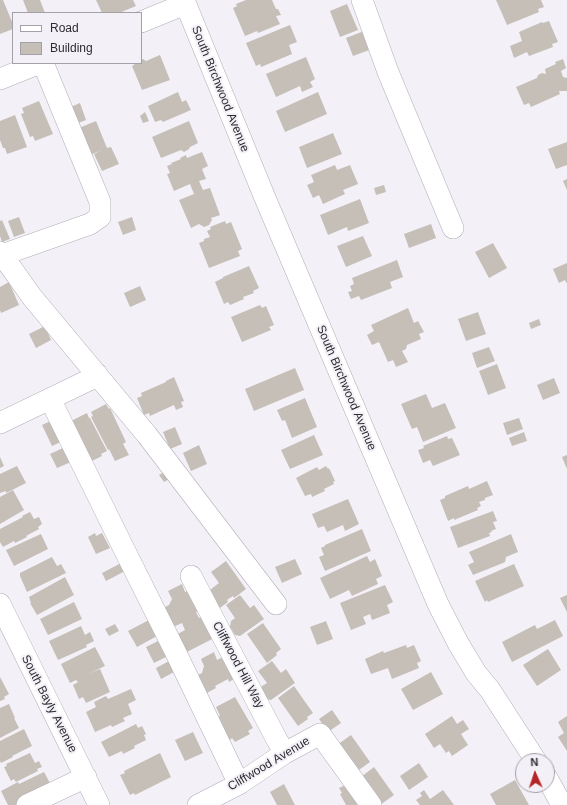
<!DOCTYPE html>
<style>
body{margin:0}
#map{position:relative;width:567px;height:805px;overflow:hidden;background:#f3f0f8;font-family:Arial,sans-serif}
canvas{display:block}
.legend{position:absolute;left:12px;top:12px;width:130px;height:52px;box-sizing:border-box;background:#f3f0f8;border:1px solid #a3a1a7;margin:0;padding:5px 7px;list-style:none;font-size:12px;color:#2c2b2e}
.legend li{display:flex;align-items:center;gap:8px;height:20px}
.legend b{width:20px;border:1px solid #a3a1a7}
.north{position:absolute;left:515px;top:753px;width:40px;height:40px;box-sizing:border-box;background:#f3f0f8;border:1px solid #a3a1a7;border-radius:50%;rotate:357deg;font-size:11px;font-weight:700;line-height:16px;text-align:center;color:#2c2b2e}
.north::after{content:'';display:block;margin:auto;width:14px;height:18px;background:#b52527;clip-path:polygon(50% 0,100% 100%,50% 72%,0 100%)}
</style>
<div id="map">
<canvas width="567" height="805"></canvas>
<ul class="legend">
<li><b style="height:5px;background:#fff"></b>Road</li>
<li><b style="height:11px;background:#c5bfb8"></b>Building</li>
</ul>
<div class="north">N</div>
</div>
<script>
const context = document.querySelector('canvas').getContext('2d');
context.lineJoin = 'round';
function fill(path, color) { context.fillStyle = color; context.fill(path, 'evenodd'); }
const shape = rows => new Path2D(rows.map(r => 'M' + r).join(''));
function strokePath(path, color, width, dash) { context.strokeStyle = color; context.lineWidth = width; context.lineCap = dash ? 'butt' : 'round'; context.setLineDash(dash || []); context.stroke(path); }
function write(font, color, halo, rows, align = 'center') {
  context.font = font + ' Arial,sans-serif'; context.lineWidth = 4; context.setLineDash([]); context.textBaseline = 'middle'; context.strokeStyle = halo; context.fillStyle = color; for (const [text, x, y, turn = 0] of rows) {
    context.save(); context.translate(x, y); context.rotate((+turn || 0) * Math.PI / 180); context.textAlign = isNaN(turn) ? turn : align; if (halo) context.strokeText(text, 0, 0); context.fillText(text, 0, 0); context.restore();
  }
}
const building = shape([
 [0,0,3,0,13,24,13,29,0,34],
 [23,0,40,0,45,13,28,13],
 [96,0,133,0,136,6,119,13,102,13],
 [246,0,272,0,276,9,278,9,281,15,276,16,280,24,258,33,257,31,245,36,233,8,237,6,236,4],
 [496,0,541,0,544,7,538,9,539,12,507,25],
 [347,4,358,30,340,37,330,11],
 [549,21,558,42,552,44,553,47,529,56,527,52,514,58,510,46,522,41,519,32,542,22,543,23],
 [290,25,297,42,289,45,292,54,261,67,260,64,256,66,246,43],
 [364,31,372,49,353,56,346,38],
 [160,55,170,80,142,90,132,66,134,65,135,63,141,63,141,60,143,59,146,61],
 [306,57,315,79,310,82,313,87,302,92,300,86,276,97,266,74],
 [563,59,566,68,561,71,563,77,567,78,567,91,559,91,560,94,531,107,529,103,524,105,516,87,537,78,538,75,542,73,546,74,545,69,556,64,555,62],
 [178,92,182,102,186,100,191,110,163,122,161,120,155,122,148,106],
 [318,92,327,114,285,132,276,111],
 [39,101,53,134,35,141,33,136,30,137,21,114,24,113,22,108],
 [80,103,86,120,73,125,66,109],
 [145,112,149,121,143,123,140,116],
 [15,115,27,147,7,154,5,148,3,148,0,140,0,121],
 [96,121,107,148,111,147,119,164,102,171,94,154,102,150,90,155,79,128],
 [189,121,198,143,190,147,189,149,184,152,181,150,161,158,152,137],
 [333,133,342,154,307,168,299,147],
 [567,142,567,165,556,169,548,149],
 [202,152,208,166,202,169,206,179,199,181,203,190,210,188,220,215,211,218,212,220,209,225,204,227,199,224,191,228,179,200,194,194,190,184,174,191,167,174,170,173,167,166,172,164,171,163,181,159,180,158,186,155,187,158],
 [335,165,337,170,350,165,358,184,343,190,345,194,323,204,319,195,313,198,307,185,314,182,311,175],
 [567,179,567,190,563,181],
 [384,185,386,192,376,195,374,188],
 [360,199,369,223,348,231,347,227,328,235,320,215],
 [19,217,25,233,14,237,8,221],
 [132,217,136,230,123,235,118,222],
 [2,220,10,239,2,242,0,236,0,221],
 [225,221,226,224,231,222,242,249,238,251,240,256,209,268,199,243,204,241,204,239,210,237,207,231,211,229,210,227],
 [431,224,436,238,409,248,404,234],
 [363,236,372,256,346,267,337,246],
 [493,243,507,268,489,278,475,252],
 [397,260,403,277,390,282,392,288,361,300,359,296,351,299,348,292,352,291,350,286,354,284,352,278],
 [567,263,567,282,566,283,565,280,559,283,553,269],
 [249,266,259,288,253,291,254,293,243,297,244,299,230,305,228,302,224,304,215,282,223,278,223,277],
 [9,282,19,305,1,313,0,310,0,287],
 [140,286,146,300,130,307,124,293],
 [260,305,262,308,266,306,274,325,269,327,271,330,242,342,231,317],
 [408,308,414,323,418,321,424,332,419,334,421,339,407,345,406,349,402,351,408,362,396,367,393,360,388,362,379,342,372,345,367,335,374,331,371,325],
 [478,312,486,334,466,341,458,319],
 [539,319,541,325,531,329,529,323],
 [45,326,51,340,36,348,29,334],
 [489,347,495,361,477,368,472,353],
 [497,364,506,388,488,395,479,371],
 [295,368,304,390,254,411,245,389],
 [174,377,184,401,181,402,183,407,176,410,174,405,150,416,149,413,144,415,137,398,142,396,141,393,166,382,166,381],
 [554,378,560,393,543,400,537,385],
 [426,394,432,408,445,403,456,428,423,442,417,427,412,429,401,404],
 [305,398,317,427,292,438,285,420,282,421,277,410],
 [106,404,109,409,110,408,126,442,123,444,129,455,115,461,109,449,108,450,91,417,93,416,91,412],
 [87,413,89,418,90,418,107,451,101,454,102,456,92,461,71,421],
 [519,418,523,429,507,435,503,423],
 [55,419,65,440,52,446,42,425],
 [175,427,182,444,170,449,163,432],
 [524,432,527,441,512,446,509,438],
 [314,435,323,455,290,469,281,450],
 [447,436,448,439,452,438,460,455,433,466,430,460,423,463,418,450,424,448,423,446],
 [199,445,207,464,191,471,183,453],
 [65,447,71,462,57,468,50,454],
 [567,455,567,469,562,457],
 [0,457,4,466,0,468],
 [17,466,26,483,6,493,6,491,0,493,0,474],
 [326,466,328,469,329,468,335,481,333,482,334,484,324,489,325,491,312,497,311,494,305,496,296,478,317,467,319,470],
 [166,471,171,478,164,482,159,475],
 [487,481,493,495,485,498,485,500,479,502,481,506,477,508,478,510,454,520,454,518,448,521,440,500,445,498,445,496,468,486,469,489],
 [13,490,24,510,0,524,0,497],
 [348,499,359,524,345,531,343,525,327,532,324,526,318,528,312,514],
 [493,511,497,521,493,522,496,529,491,531,492,532,489,533,490,536,458,548,450,527],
 [30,512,34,519,39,517,42,524,38,527,39,529,26,536,27,537,15,543,14,541,3,547,0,542,0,529,23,517,22,516],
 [362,529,371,551,325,571,319,557,324,555,321,548,325,546,325,545],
 [95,533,96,536,102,533,110,548,96,554,88,537],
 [41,534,48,549,14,566,6,550],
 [511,534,518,552,506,557,505,562,503,563,473,575,468,565,474,562,469,552],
 [367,556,370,562,375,559,382,576,376,579,378,584,352,596,349,590,330,599,320,578],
 [52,557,57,566,61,564,66,573,27,592,20,576,20,573],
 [295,559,302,574,282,583,275,567],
 [125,561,129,569,106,581,102,573],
 [226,561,246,589,234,598,233,596,227,600,228,602,220,608,206,593,219,583,211,572],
 [514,564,524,586,488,602,487,600,485,602,475,581],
 [65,577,74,595,37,615,30,603,31,603,29,597],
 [182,584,185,592,192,588,202,609,196,612,199,618,205,615,216,637,185,653,176,635,185,630,182,623,173,627,163,608,169,605,172,599,168,591],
 [385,585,393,602,387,605,390,613,372,620,370,614,363,617,366,624,351,630,340,603],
 [240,595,250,608,254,605,264,619,240,636,235,635,230,627,231,621,235,618,226,605],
 [567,595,567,612,560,598],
 [74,602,82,619,48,635,40,619],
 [149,620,157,636,137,647,128,631],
 [555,620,563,636,512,662,502,642,535,625,537,629],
 [326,621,333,639,317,645,310,627],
 [263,623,281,649,276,653,277,655,267,663,247,634],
 [115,624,119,631,109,636,105,629],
 [81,626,85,635,90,632,94,641,86,645,87,647,58,660,49,641],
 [158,641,166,657,154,663,146,647],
 [406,645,407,648,414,645,421,661,417,663,419,668,392,679,388,668,371,674,365,659,383,651,384,653],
 [95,647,105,666,88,674,100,669,110,692,86,703,83,697,79,699,73,685,78,682,76,680,70,683,61,664],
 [548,649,561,670,537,686,523,665],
 [214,652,217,660,225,656,236,678,229,682,228,679,215,686,216,688,205,694,196,676,202,673,204,666,201,659],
 [171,660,176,671,161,679,156,668],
 [272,661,281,673,286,669,295,683,271,700,266,699,261,691,262,686,267,683,258,671],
 [431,672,443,694,413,710,401,689],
 [0,677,9,694,4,697,5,699,0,701],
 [294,686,313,713,307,717,308,719,298,726,278,698],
 [131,689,136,700,128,704,132,714,123,718,125,721,112,727,111,725,95,732,86,712,96,707,94,702,106,696,108,699],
 [235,697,253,728,248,731,250,734,235,742,232,738,230,740,217,717,220,716,216,707],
 [9,704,15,718,14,718,19,728,0,738,0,708],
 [332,710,341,723,328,732,319,719],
 [452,716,457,724,463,720,469,729,461,734,468,745,452,756,449,751,446,753,440,744,434,748,425,734],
 [567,716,567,751,558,737,564,733,558,722],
 [136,724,138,728,142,726,146,734,144,735,146,740,134,746,135,748,123,754,122,751,109,757,101,742],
 [24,729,32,746,12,756,13,757,1,763,0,761,0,741],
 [193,732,203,753,185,761,175,740],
 [351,735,370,762,356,772,337,745],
 [30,753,35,763,39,761,42,767,37,769,38,771,16,782,14,779,11,781,4,767,7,766,6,764],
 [160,753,171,777,135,795,134,793,130,795,120,775,125,773,124,771],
 [419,763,428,777,409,790,400,776],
 [374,767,394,795,380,805,361,777],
 [44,772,51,785,19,805,8,805,1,791,18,782,19,784],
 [515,780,529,805,496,805,490,794],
 [350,783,365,805,346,805,340,794,342,793,339,788],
 [284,784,295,805,277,805,270,792],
 [424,790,430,799,443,790,454,805,420,805,416,800,422,796,420,793]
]);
const minor = shape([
 [184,0,265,198,438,604,458,643,476,673,490,690,536,761],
 [362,0,388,72,453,228],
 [141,22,185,4],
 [0,79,40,63],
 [0,252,32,297,147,435,276,604],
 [2,255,90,224,100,217,100,202,43,63],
 [50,399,123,547,176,653,239,784],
 [0,423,91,379,97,374],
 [191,576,277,740,285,753],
 [0,604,99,805],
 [547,778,562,805],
 [27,805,86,777],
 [198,805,239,784,285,753,320,734,371,805]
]);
const streetNames = [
 ["South Birchwood Avenue",220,89,68],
 ["South Birchwood Avenue",346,388,67],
 ["Cliffwood Hill Way",238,665,62],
 ["South Bayly Avenue",49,704,63],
 ["Cliffwood Avenue",269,764,-31]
];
fill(building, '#c5bfb8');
strokePath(minor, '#b0adb5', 22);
strokePath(minor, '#fff', 21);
write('12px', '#2c2b2e', '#f3f0f8', streetNames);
</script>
